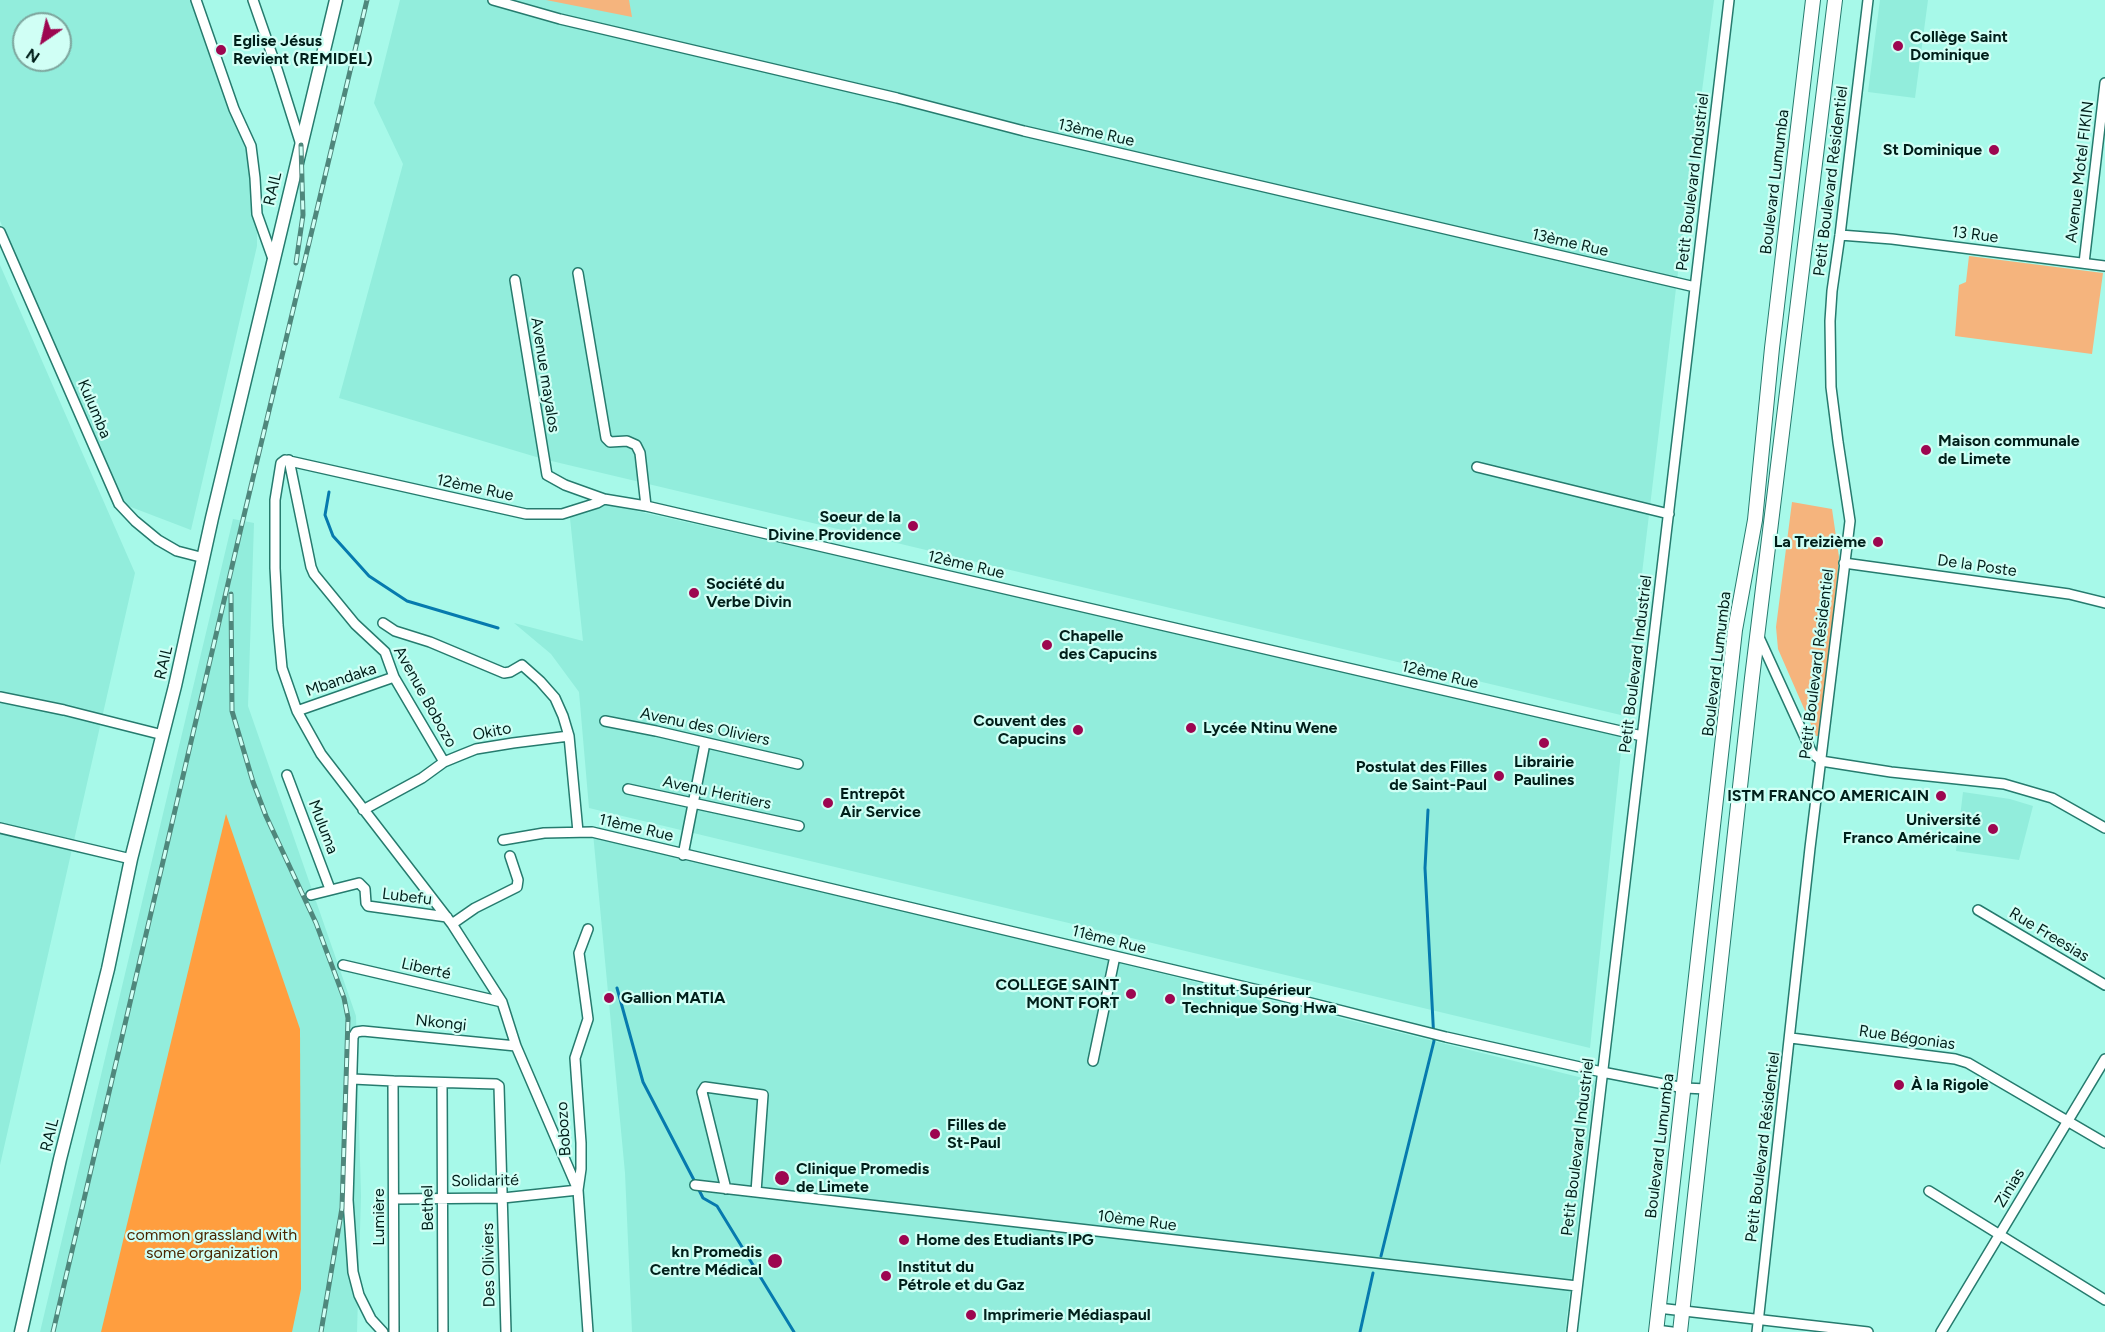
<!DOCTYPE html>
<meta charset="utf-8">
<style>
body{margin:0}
#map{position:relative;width:2105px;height:1332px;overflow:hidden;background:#a7f9e9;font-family:Figtree,sans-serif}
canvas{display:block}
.north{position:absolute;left:12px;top:12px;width:60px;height:60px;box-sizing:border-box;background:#d0fff5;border:2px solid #7da59d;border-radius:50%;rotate:214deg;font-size:16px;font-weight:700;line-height:24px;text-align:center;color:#001f1a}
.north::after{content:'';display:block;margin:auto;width:21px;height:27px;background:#9d0650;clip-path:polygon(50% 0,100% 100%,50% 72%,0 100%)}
</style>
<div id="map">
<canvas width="2105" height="1332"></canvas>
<div class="north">N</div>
</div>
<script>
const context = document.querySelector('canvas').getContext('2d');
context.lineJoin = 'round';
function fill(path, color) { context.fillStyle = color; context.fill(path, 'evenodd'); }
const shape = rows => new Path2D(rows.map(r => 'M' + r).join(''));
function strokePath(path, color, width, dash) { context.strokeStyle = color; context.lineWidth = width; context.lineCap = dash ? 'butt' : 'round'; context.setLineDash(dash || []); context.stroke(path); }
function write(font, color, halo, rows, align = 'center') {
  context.font = font + ' Figtree,sans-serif'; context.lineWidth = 4.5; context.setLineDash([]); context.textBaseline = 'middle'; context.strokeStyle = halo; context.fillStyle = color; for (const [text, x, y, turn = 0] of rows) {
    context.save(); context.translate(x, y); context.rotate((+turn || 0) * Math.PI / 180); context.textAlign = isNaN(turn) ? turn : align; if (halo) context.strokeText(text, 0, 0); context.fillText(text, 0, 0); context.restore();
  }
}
const built = shape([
 [0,0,192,0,252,139,257,179,257,246,191,530,123,504,0,221],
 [24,24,60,24,60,60,24,60],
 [400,0,1714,0,1677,280,1625,716,543,459,339,398,403,164,374,103],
 [1880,0,1928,0,1915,98,1868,92],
 [0,265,135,573,0,1165],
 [601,503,1623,733,1590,1048,589,808,579,692,551,654,514,623,583,641,569,509],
 [233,519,254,523,248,706,356,1016,361,1196,357,1332,40,1332],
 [1963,792,2010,799,2033,806,2019,860,1956,851],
 [593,833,1595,1081,1565,1332,632,1332,625,1173]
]);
const green = shape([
 [546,0,629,0,632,17],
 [1969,256,2103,273,2092,354,1955,336,1959,285,1966,282],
 [1792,502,1832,509,1839,557,1822,736,1816,736,1778,649,1776,627]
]);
const forest = shape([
 [226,814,300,1029,301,1289,292,1332,101,1332]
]);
const stream = shape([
 [329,492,325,515,333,536,369,576,407,601,498,628],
 [617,988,643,1082,695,1182],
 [698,1188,703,1198,717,1206,794,1332],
 [1381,1256,1434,1041,1425,868,1428,810],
 [1360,1332,1373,1273]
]);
const minor = shape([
 [196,0,234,109,251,146,255,178,257,214,273,259],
 [253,0,278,72,301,145],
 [493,0,560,19,897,98,1024,131,1695,287],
 [0,232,119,504,135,521,158,540,177,551,204,558],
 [1840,235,1892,239,2105,266],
 [2084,263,2105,83],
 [578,273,606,438,610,442,627,441,636,445,640,453,646,506],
 [515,280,547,475,565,485,604,499,646,506,1642,736],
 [289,460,311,567,314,574,355,624,385,652,394,677,444,762],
 [1477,467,1669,514],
 [1844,563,2069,594,2105,603],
 [383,623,395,631,430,642,504,673,510,672,522,665,540,681,555,698,563,716,569,736,578,832],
 [1758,635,1812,753,1821,761,1891,772,2004,784,2052,798,2105,828],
 [0,697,64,710,163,735],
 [297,711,394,677],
 [605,721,656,731,798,764],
 [287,775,330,889],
 [628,789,799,826],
 [363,810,422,778,444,762,461,755,476,749,513,743,569,736],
 [0,828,131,859],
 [503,840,544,833,592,832,1279,995,1446,1037,1602,1072,1684,1088,1707,1089],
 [683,855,705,743],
 [311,895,359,883,365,889,366,903,368,906,447,917],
 [1978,910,2105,985],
 [452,924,475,908,517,887,518,880,510,856],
 [343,965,502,1002],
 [1791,1038,1955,1059,1968,1063,2105,1143],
 [1093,1061,1115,956],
 [353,1079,393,1081,394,1332],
 [393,1081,496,1084,499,1086,506,1332],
 [442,1083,443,1332],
 [695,1185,1577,1286],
 [726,1189,702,1092,705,1087,763,1095,756,1192],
 [578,1190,516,1046,502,1002,452,924,321,754,297,711,282,668,278,625,275,568,275,500,281,463,285,460,526,514,562,514,597,503,604,499],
 [1929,1191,2105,1300],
 [394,1199,503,1198,578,1190],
 [1658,1308,1868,1332],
 [1656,1330,1672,1332],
 [383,1332,371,1319,359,1295,353,1272,348,1200,353,1037,356,1032,363,1031,516,1046],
 [588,1332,578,1190,581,1169,581,1143,575,1058,588,1019,579,953,588,929],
 [1572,1332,1729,0],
 [1757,1332,1810,848,1850,521,1838,442,1831,387,1830,321,1832,291,1840,235,1868,0],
 [1941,1332,2105,1059]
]);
const major = shape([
 [21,1332,60,1159,108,969,131,859,175,686,212,518,336,0]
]);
const highway = shape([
 [1656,1332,1735,630,1755,520,1772,348,1813,0],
 [1680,1332,1752,678,1835,0]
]);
const rail = shape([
 [296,263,303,215,301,145],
 [231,594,232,711,253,782,266,816,316,923,344,998,348,1018,342,1208,321,1332],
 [53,1332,241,528,367,0]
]);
const markers = [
 [1898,46,6,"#9d0650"],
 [221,50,6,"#9d0650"],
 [1994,150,6,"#9d0650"],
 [1926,450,6,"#9d0650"],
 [913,526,6,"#9d0650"],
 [1878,542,6,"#9d0650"],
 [694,593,6,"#9d0650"],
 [1047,645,6,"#9d0650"],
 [1191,728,6,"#9d0650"],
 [1078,730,6,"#9d0650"],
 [1544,743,6,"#9d0650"],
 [1499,776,6,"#9d0650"],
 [1941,796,6,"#9d0650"],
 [828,803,6,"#9d0650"],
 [1993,829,6,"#9d0650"],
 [1131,994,6,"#9d0650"],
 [609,998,6,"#9d0650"],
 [1170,999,6,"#9d0650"],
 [1899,1085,6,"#9d0650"],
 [935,1134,6,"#9d0650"],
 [782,1178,8,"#9d0650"],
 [904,1240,6,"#9d0650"],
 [775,1261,8,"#9d0650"],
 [886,1276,6,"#9d0650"],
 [971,1315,6,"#9d0650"]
];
const poiNames = [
 ["Collège Saint",1910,37],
 ["Dominique",1910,55],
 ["Eglise Jésus",233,41],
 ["Revient (REMIDEL)",233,59],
 ["St Dominique",1982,150,"right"],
 ["Maison communale",1938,441],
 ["de Limete",1938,459],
 ["Soeur de la",901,517,"right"],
 ["Divine Providence",901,535,"right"],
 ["La Treizième",1866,542,"right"],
 ["Société du",706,584],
 ["Verbe Divin",706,602],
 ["Chapelle",1059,636],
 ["des Capucins",1059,654],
 ["Couvent des",1066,721,"right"],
 ["Capucins",1066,739,"right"],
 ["Lycée Ntinu Wene",1203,728],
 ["Librairie",1544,762,"center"],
 ["Paulines",1544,780,"center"],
 ["Postulat des Filles",1487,767,"right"],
 ["de Saint-Paul",1487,785,"right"],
 ["Entrepôt",840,794],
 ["Air Service",840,812],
 ["ISTM FRANCO AMERICAIN",1929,796,"right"],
 ["Université",1981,820,"right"],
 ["Franco Américaine",1981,838,"right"],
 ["COLLEGE SAINT",1119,985,"right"],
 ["MONT FORT",1119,1003,"right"],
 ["Institut Supérieur",1182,990],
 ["Technique Song Hwa",1182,1008],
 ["Gallion MATIA",621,998],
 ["À la Rigole",1911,1085],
 ["Filles de",947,1125],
 ["St-Paul",947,1143],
 ["Clinique Promedis",796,1169],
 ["de Limete",796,1187],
 ["Home des Etudiants IPG",916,1240],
 ["kn Promedis",762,1252,"right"],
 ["Centre Médical",762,1270,"right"],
 ["Institut du",898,1267],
 ["Pétrole et du Gaz",898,1285],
 ["Imprimerie Médiaspaul",983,1315]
];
const streetNames = [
 ["13ème Rue",1096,133,13],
 ["Avenue Motel FIKIN",2080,172,-83],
 ["Petit Boulevard Résidentiel",1831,181,-83],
 ["Petit Boulevard Industriel",1693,182,-83],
 ["Boulevard Lumumba",1775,182,-83],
 ["RAIL",273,189,-77],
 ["13 Rue",1975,235,7],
 ["13ème Rue",1570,243,13],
 ["Avenue mayalos",545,375,81],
 ["Kulumba",94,409,67],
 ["12ème Rue",475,488,12],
 ["12ème Rue",966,565,13],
 ["De la Poste",1977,566,8],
 ["RAIL",164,663,-77],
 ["Petit Boulevard Industriel",1636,664,-83],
 ["Boulevard Lumumba",1717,664,-83],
 ["Petit Boulevard Résidentiel",1817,664,-83],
 ["12ème Rue",1440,675,13],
 ["Mbandaka",341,680,-19],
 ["Avenue Bobozo",425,697,61],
 ["Avenu des Oliviers",705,727,12],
 ["Okito",492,732,-11],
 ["Avenu Heritiers",717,793,12],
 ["Muluma",323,827,69],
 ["11ème Rue",636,828,13],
 ["Lubefu",407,897,7],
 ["Rue Freesias",2049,935,31],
 ["11ème Rue",1109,940,14],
 ["Liberté",426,969,13],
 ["Nkongi",441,1023,6],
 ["Rue Bégonias",1907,1038,8],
 ["Bobozo",564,1129,-94],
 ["RAIL",50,1135,-76],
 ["Boulevard Lumumba",1660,1146,-83],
 ["Petit Boulevard Industriel",1578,1147,-83],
 ["Petit Boulevard Résidentiel",1763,1147,-83],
 ["Solidarité",485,1181,-1],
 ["Zinias",2010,1188,-59],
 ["Bethel",428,1208,-91],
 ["Lumière",379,1217,-90],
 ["10ème Rue",1137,1221,7],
 ["Des Oliviers",489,1265,-91]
];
const parkNames = [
 ["common grassland with",212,1235],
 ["some organization",212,1253]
];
fill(built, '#92eddc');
fill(green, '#f5b47d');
fill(forest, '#ff9e3f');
strokePath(stream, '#067aae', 3);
strokePath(minor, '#267b6e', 12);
strokePath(major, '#267b6e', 15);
strokePath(highway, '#267b6e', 16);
strokePath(minor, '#fff', 9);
strokePath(major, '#fff', 12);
strokePath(highway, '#fff', 14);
strokePath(rail, '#4f877c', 5);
strokePath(rail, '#d0fff5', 3, [9]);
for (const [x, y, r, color] of markers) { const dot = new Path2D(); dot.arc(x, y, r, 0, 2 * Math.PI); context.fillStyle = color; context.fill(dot); strokePath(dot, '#d0fff5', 2); }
write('bold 16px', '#001f1a', '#d0fff5', poiNames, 'left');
write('16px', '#001f1a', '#d0fff5', streetNames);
write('16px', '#4a2500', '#d0fff5', parkNames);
</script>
